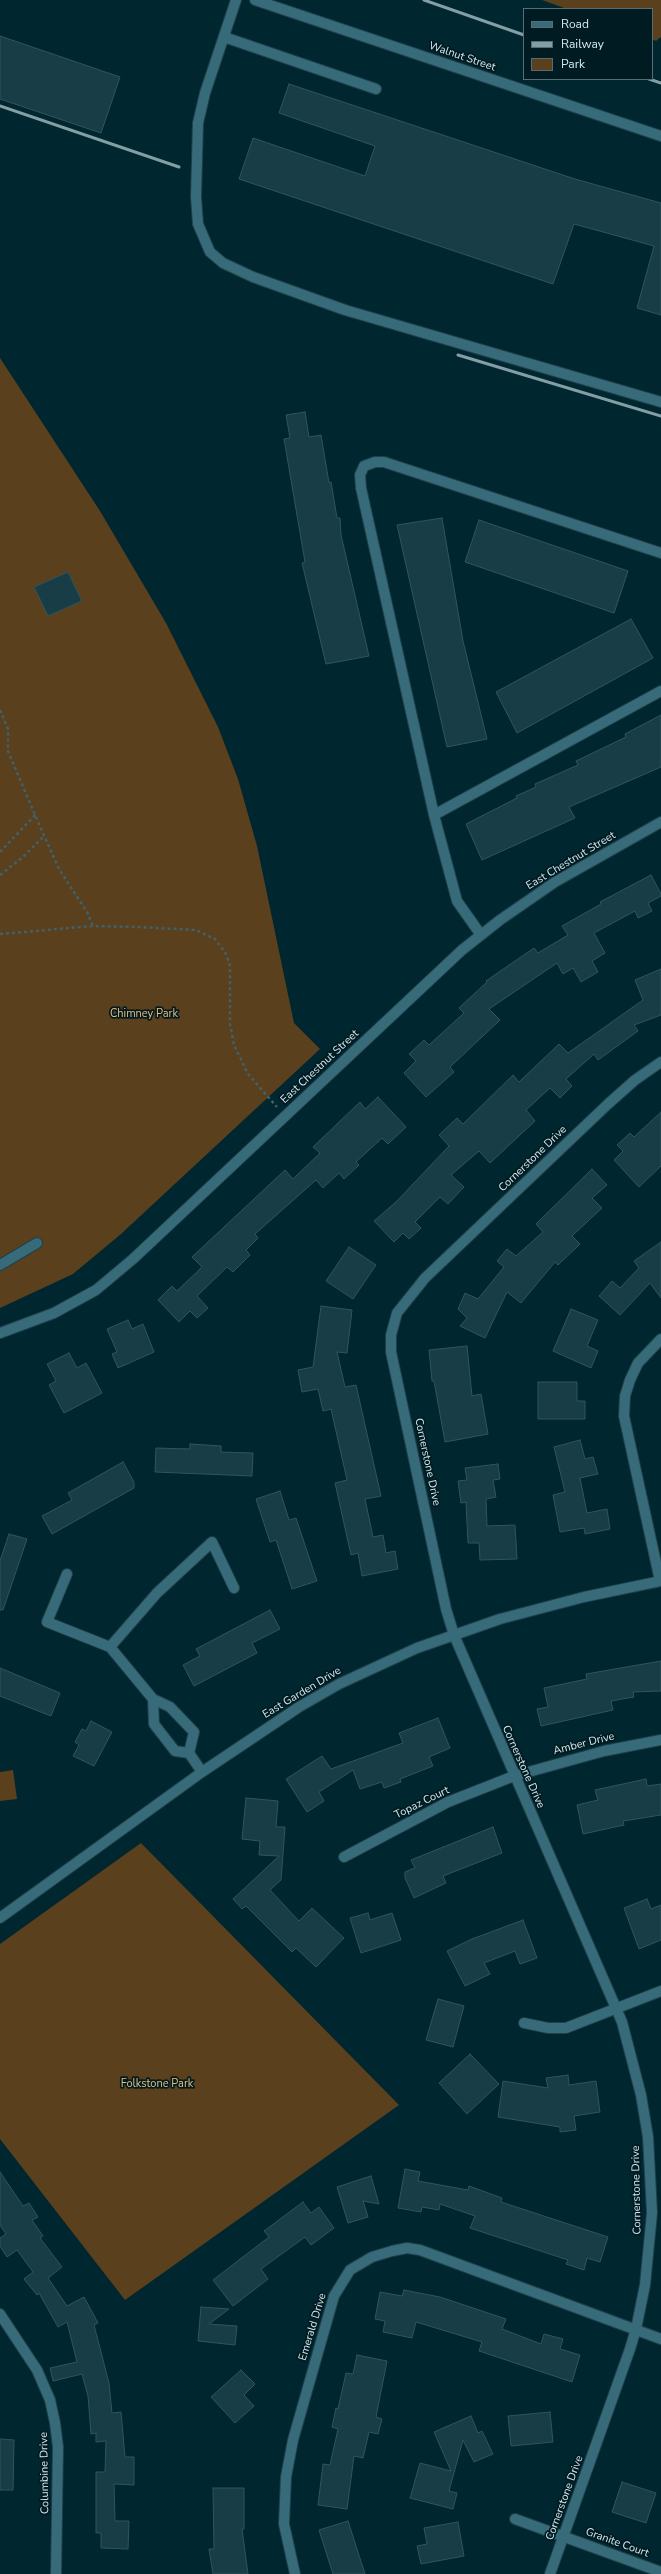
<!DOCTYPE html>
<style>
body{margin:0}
#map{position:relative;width:661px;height:2574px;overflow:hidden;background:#00262f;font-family:"Nunito Sans",sans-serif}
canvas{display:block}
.legend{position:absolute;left:523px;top:8px;width:130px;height:72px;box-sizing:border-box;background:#001b22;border:1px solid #556d74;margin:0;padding:5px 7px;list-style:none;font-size:12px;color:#d5e9ef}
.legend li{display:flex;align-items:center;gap:8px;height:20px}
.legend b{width:20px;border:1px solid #556d74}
</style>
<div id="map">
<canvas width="661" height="2574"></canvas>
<ul class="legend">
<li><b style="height:5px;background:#386b79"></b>Road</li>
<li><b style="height:5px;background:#839ea5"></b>Railway</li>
<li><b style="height:11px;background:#5a401c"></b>Park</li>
</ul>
</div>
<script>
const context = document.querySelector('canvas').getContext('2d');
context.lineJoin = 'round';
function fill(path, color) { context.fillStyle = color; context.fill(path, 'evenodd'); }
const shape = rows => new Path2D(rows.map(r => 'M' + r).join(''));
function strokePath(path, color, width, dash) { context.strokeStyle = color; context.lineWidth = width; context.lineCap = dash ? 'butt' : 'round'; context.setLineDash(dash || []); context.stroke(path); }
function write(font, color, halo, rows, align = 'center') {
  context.font = font + ' "Nunito Sans",sans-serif'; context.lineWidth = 3.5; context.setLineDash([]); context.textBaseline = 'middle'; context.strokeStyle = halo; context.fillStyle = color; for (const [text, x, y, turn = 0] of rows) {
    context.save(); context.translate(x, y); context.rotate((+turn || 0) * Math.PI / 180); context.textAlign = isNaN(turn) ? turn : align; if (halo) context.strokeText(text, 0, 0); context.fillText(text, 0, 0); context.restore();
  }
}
const green = shape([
 [542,0,661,0,661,37,656,41,652,39,652,9,567,9],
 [0,358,100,511,166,623,218,727,238,779,257,846,294,1023,320,1049,121,1234,73,1274,0,1308],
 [13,1770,17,1799,0,1801,0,1772],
 [141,1843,399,2105,125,2300,0,2139,0,1944]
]);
const building = shape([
 [0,36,120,77,101,133,0,99,0,36],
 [289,84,575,179,661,203,661,315,637,308,654,246,574,224,553,284,239,179,253,138,365,176,375,146,279,113,289,84],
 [305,412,309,437,321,435,329,483,331,482,337,518,340,518,341,535,369,656,326,664,302,563,305,562,284,439,290,438,286,415,305,412],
 [442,518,463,641,487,739,447,747,397,525,442,518],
 [479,520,628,571,614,613,465,562,479,520],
 [68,572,82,601,48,616,34,587,68,572],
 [631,619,653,658,517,733,496,692,631,619],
 [661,715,661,767,569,807,575,818,482,860,466,824,517,798,516,796,536,787,535,784,578,765,576,761,626,737,625,734,661,715],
 [651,875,661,894,661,896,648,903,652,911,638,918,635,911,594,933,605,953,592,961,598,972,581,982,573,968,563,974,557,963,489,1009,500,1020,450,1067,454,1072,426,1097,404,1073,416,1061,409,1054,424,1040,429,1045,464,1013,459,1008,487,982,486,981,534,948,538,953,568,935,562,926,601,904,600,902,651,875],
 [661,969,661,1015,634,1025,638,1031,598,1060,594,1054,566,1079,572,1086,560,1098,550,1088,526,1110,535,1121,490,1163,479,1151,451,1175,464,1187,448,1204,440,1197,415,1222,421,1228,409,1239,403,1233,394,1242,374,1221,396,1202,449,1146,439,1135,457,1118,463,1124,513,1075,519,1082,559,1044,568,1053,643,1000,635,980,661,969],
 [378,1097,406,1127,388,1144,382,1138,356,1162,359,1165,344,1179,339,1173,323,1188,316,1180,255,1234,258,1238,246,1250,250,1255,233,1272,227,1267,197,1296,208,1308,197,1318,190,1311,179,1322,158,1300,172,1286,177,1291,202,1267,192,1257,285,1170,293,1179,320,1153,313,1147,360,1102,365,1109,378,1097],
 [661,1112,661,1166,639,1187,614,1160,623,1151,617,1145,630,1133,634,1137,661,1112],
 [592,1169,607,1185,592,1198,602,1208,572,1236,580,1244,558,1265,555,1262,521,1303,507,1292,485,1338,460,1326,467,1318,458,1309,465,1293,478,1299,504,1267,497,1261,507,1249,516,1256,543,1232,536,1224,592,1169],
 [661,1242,661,1298,650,1283,620,1315,599,1296,612,1281,620,1288,639,1268,634,1261,661,1242],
 [349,1247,376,1265,353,1299,326,1281,349,1247],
 [321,1306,352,1310,347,1353,337,1352,345,1387,356,1385,381,1496,365,1499,373,1537,383,1535,386,1553,395,1551,398,1569,362,1576,358,1553,351,1555,335,1483,347,1480,331,1409,323,1411,318,1389,302,1392,298,1370,313,1367,321,1306],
 [571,1309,598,1320,587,1346,598,1351,591,1368,553,1351,571,1309],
 [128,1320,132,1329,143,1324,154,1352,118,1368,112,1354,117,1352,107,1329,128,1320],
 [467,1346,472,1396,481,1394,488,1434,445,1442,434,1381,432,1381,429,1350,467,1346],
 [69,1353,77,1368,86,1363,102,1393,64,1413,49,1385,56,1381,47,1364,69,1353],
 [538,1382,577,1382,577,1401,585,1401,585,1419,538,1419,538,1382],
 [580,1440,585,1459,593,1457,598,1474,580,1478,587,1513,607,1509,610,1529,585,1534,584,1528,560,1532,553,1495,565,1492,554,1447,580,1440],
 [190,1444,221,1446,221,1452,253,1453,252,1476,155,1472,156,1448,190,1449,190,1444],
 [123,1462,134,1482,134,1488,52,1534,42,1516,72,1500,68,1493,123,1462],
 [498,1464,500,1479,493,1480,496,1497,486,1499,487,1526,515,1525,517,1559,480,1560,479,1543,468,1543,466,1502,461,1503,458,1481,467,1480,465,1468,498,1464],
 [280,1491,289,1520,296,1518,317,1581,292,1589,276,1540,270,1542,256,1499,280,1491],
 [9,1534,27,1539,3,1610,0,1610,0,1561,9,1534],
 [270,1610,280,1629,252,1643,257,1653,194,1686,183,1665,200,1656,196,1649,270,1610],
 [661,1661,661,1691,633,1692,634,1697,611,1701,613,1710,541,1726,537,1709,548,1707,544,1688,587,1679,586,1674,661,1661],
 [0,1668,60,1693,51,1716,0,1696,0,1668],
 [438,1718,450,1748,429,1757,433,1766,400,1779,401,1782,384,1788,382,1782,360,1789,353,1770,319,1792,324,1801,307,1812,286,1779,322,1756,331,1769,403,1743,399,1733,438,1718],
 [91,1721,112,1732,94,1766,73,1756,79,1745,75,1742,82,1729,86,1731,91,1721],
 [646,1779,647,1786,661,1784,661,1815,623,1821,624,1825,583,1834,577,1805,598,1800,595,1790,646,1779],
 [246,1798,278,1801,276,1827,285,1827,281,1880,270,1890,299,1921,312,1908,344,1938,316,1967,296,1948,292,1952,246,1906,242,1909,233,1899,279,1856,259,1855,260,1841,242,1839,246,1798],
 [493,1827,502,1853,443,1876,446,1883,414,1898,405,1878,405,1872,415,1868,411,1860,493,1827],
 [647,1899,651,1909,661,1905,661,1940,639,1949,624,1908,647,1899],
 [368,1913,370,1920,392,1913,401,1940,361,1953,350,1918,368,1913],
 [523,1920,537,1958,520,1964,515,1951,484,1963,490,1974,465,1986,447,1951,472,1939,523,1920],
 [438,1999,464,2006,453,2047,426,2040,438,1999],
 [470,2054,499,2084,467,2114,439,2083,470,2054],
 [568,2075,569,2085,596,2081,600,2112,574,2116,576,2130,560,2132,560,2127,498,2117,503,2081,548,2088,546,2078,568,2075],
 [405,2169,420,2172,418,2181,468,2190,469,2186,502,2198,501,2202,608,2237,600,2262,587,2258,584,2270,566,2264,568,2260,470,2228,475,2216,440,2204,439,2210,422,2207,421,2212,398,2208,405,2169],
 [0,2172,23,2206,29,2203,38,2217,32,2220,43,2236,40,2238,62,2267,48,2278,67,2306,84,2297,98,2323,94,2325,109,2383,112,2413,121,2412,125,2457,134,2457,134,2485,114,2484,115,2521,129,2521,128,2549,101,2548,101,2533,96,2533,96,2472,105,2472,106,2441,96,2442,96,2433,91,2434,88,2396,82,2374,53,2381,50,2368,77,2362,67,2322,58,2327,39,2293,37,2295,24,2279,33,2272,17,2250,7,2257,0,2246,0,2238,6,2234,0,2225,0,2172],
 [371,2176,379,2204,363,2201,368,2217,348,2223,337,2187,371,2176],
 [303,2202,311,2213,319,2207,334,2228,311,2245,305,2237,261,2269,268,2279,233,2306,213,2280,269,2237,264,2231,303,2202],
 [404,2290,440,2297,506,2319,502,2329,541,2344,544,2334,563,2339,560,2349,580,2355,572,2382,479,2351,482,2342,416,2322,412,2338,383,2332,385,2321,375,2319,380,2292,402,2296,404,2290],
 [201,2307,229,2309,209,2324,237,2326,235,2345,198,2341,201,2307],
 [357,2355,387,2361,376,2417,382,2419,378,2434,369,2432,363,2458,354,2456,347,2509,318,2505,323,2464,330,2465,338,2429,332,2427,336,2408,338,2409,346,2373,353,2374,357,2355],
 [241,2370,255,2384,244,2395,254,2406,235,2423,211,2397,241,2370],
 [550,2412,553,2442,511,2446,508,2416,550,2412],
 [471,2416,478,2433,482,2431,493,2454,474,2462,463,2440,449,2491,457,2493,453,2509,410,2498,420,2463,451,2471,434,2432,471,2416],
 [0,2439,14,2440,13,2490,0,2490,0,2439],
 [622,2482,656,2493,646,2523,612,2512,622,2482],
 [213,2488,244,2488,244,2529,242,2529,248,2574,213,2574,209,2549,214,2549,213,2488],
 [348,2521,365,2574,333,2574,319,2530,348,2521],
 [458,2522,464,2556,421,2564,417,2546,427,2544,424,2528,458,2522]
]);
const path = shape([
 [0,710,8,729,8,751,35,815,59,869,87,912,93,926],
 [0,852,35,815],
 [0,875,23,857,45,835],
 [0,934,93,926,138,927,196,930,215,939,226,954,230,966,230,1024,234,1045,248,1074,277,1107]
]);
const minor = shape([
 [236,0,205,93,198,123,196,197,198,224,210,252,223,263,253,277,345,310,661,402],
 [255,0,661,136],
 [224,37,376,89],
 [434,815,361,488,360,475,364,466,375,462,384,462,661,553],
 [481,935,457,901,434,815,661,691],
 [0,1265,37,1243],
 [0,1333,54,1313,96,1290,133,1259,462,950,500,920,555,882,661,822],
 [67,1574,47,1622,110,1647],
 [660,1581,624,1416,625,1396,630,1380,638,1363,661,1339],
 [153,1699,110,1647,157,1593,212,1542,234,1588],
 [189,1753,194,1732,170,1707,153,1699,154,1724,175,1751,189,1753,202,1772],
 [344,1857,448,1802,514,1776,604,1751,661,1740],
 [0,1918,202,1772,299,1707,339,1684,417,1648,500,1619,584,1597,661,1581],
 [524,2023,548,2028,566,2028,661,1991],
 [0,2314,37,2370,50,2400,55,2423,58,2447,56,2574],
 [515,2519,661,2572],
 [295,2574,284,2524,286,2477,293,2440,334,2296,350,2270,372,2257,392,2251,407,2248,420,2250,661,2339],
 [550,2574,630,2349,636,2329,645,2285,652,2213,648,2137,641,2095,622,2022,454,1635,446,1609,391,1352,391,1335,397,1313,425,1278,608,1104,635,1080,661,1062]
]);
const rail = shape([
 [424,0,524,35],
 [649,79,661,83],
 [0,106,179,167],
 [458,355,661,416]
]);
const streetNames = [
 ["Walnut Street",462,57,19],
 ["East Chestnut Street",571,861,-31],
 ["East Chestnut Street",320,1067,-43],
 ["Cornerstone Drive",533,1159,-44],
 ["Cornerstone Drive",427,1462,78],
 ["East Garden Drive",302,1693,-31],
 ["Amber Drive",584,1744,-14],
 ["Cornerstone Drive",523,1767,66],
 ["Topaz Court",422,1803,-26],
 ["Cornerstone Drive",637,2190,-91],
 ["Emerald Drive",313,2327,-73],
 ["Columbine Drive",45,2473,-91],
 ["Cornerstone Drive",565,2498,-70],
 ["Granite Court",617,2543,20]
];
const parkNames = [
 ["Chimney Park",144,1014],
 ["Folkstone Park",157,2084]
];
fill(green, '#5a401c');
fill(building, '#183d47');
strokePath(building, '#30555f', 1);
strokePath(minor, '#1e414a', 12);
strokePath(path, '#41616a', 2.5, [3, 3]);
strokePath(minor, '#386b79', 10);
strokePath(rail, '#839ea5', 3);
write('11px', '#d5e9ef', '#001b22', streetNames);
write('11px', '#eebc79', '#001b22', parkNames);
</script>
